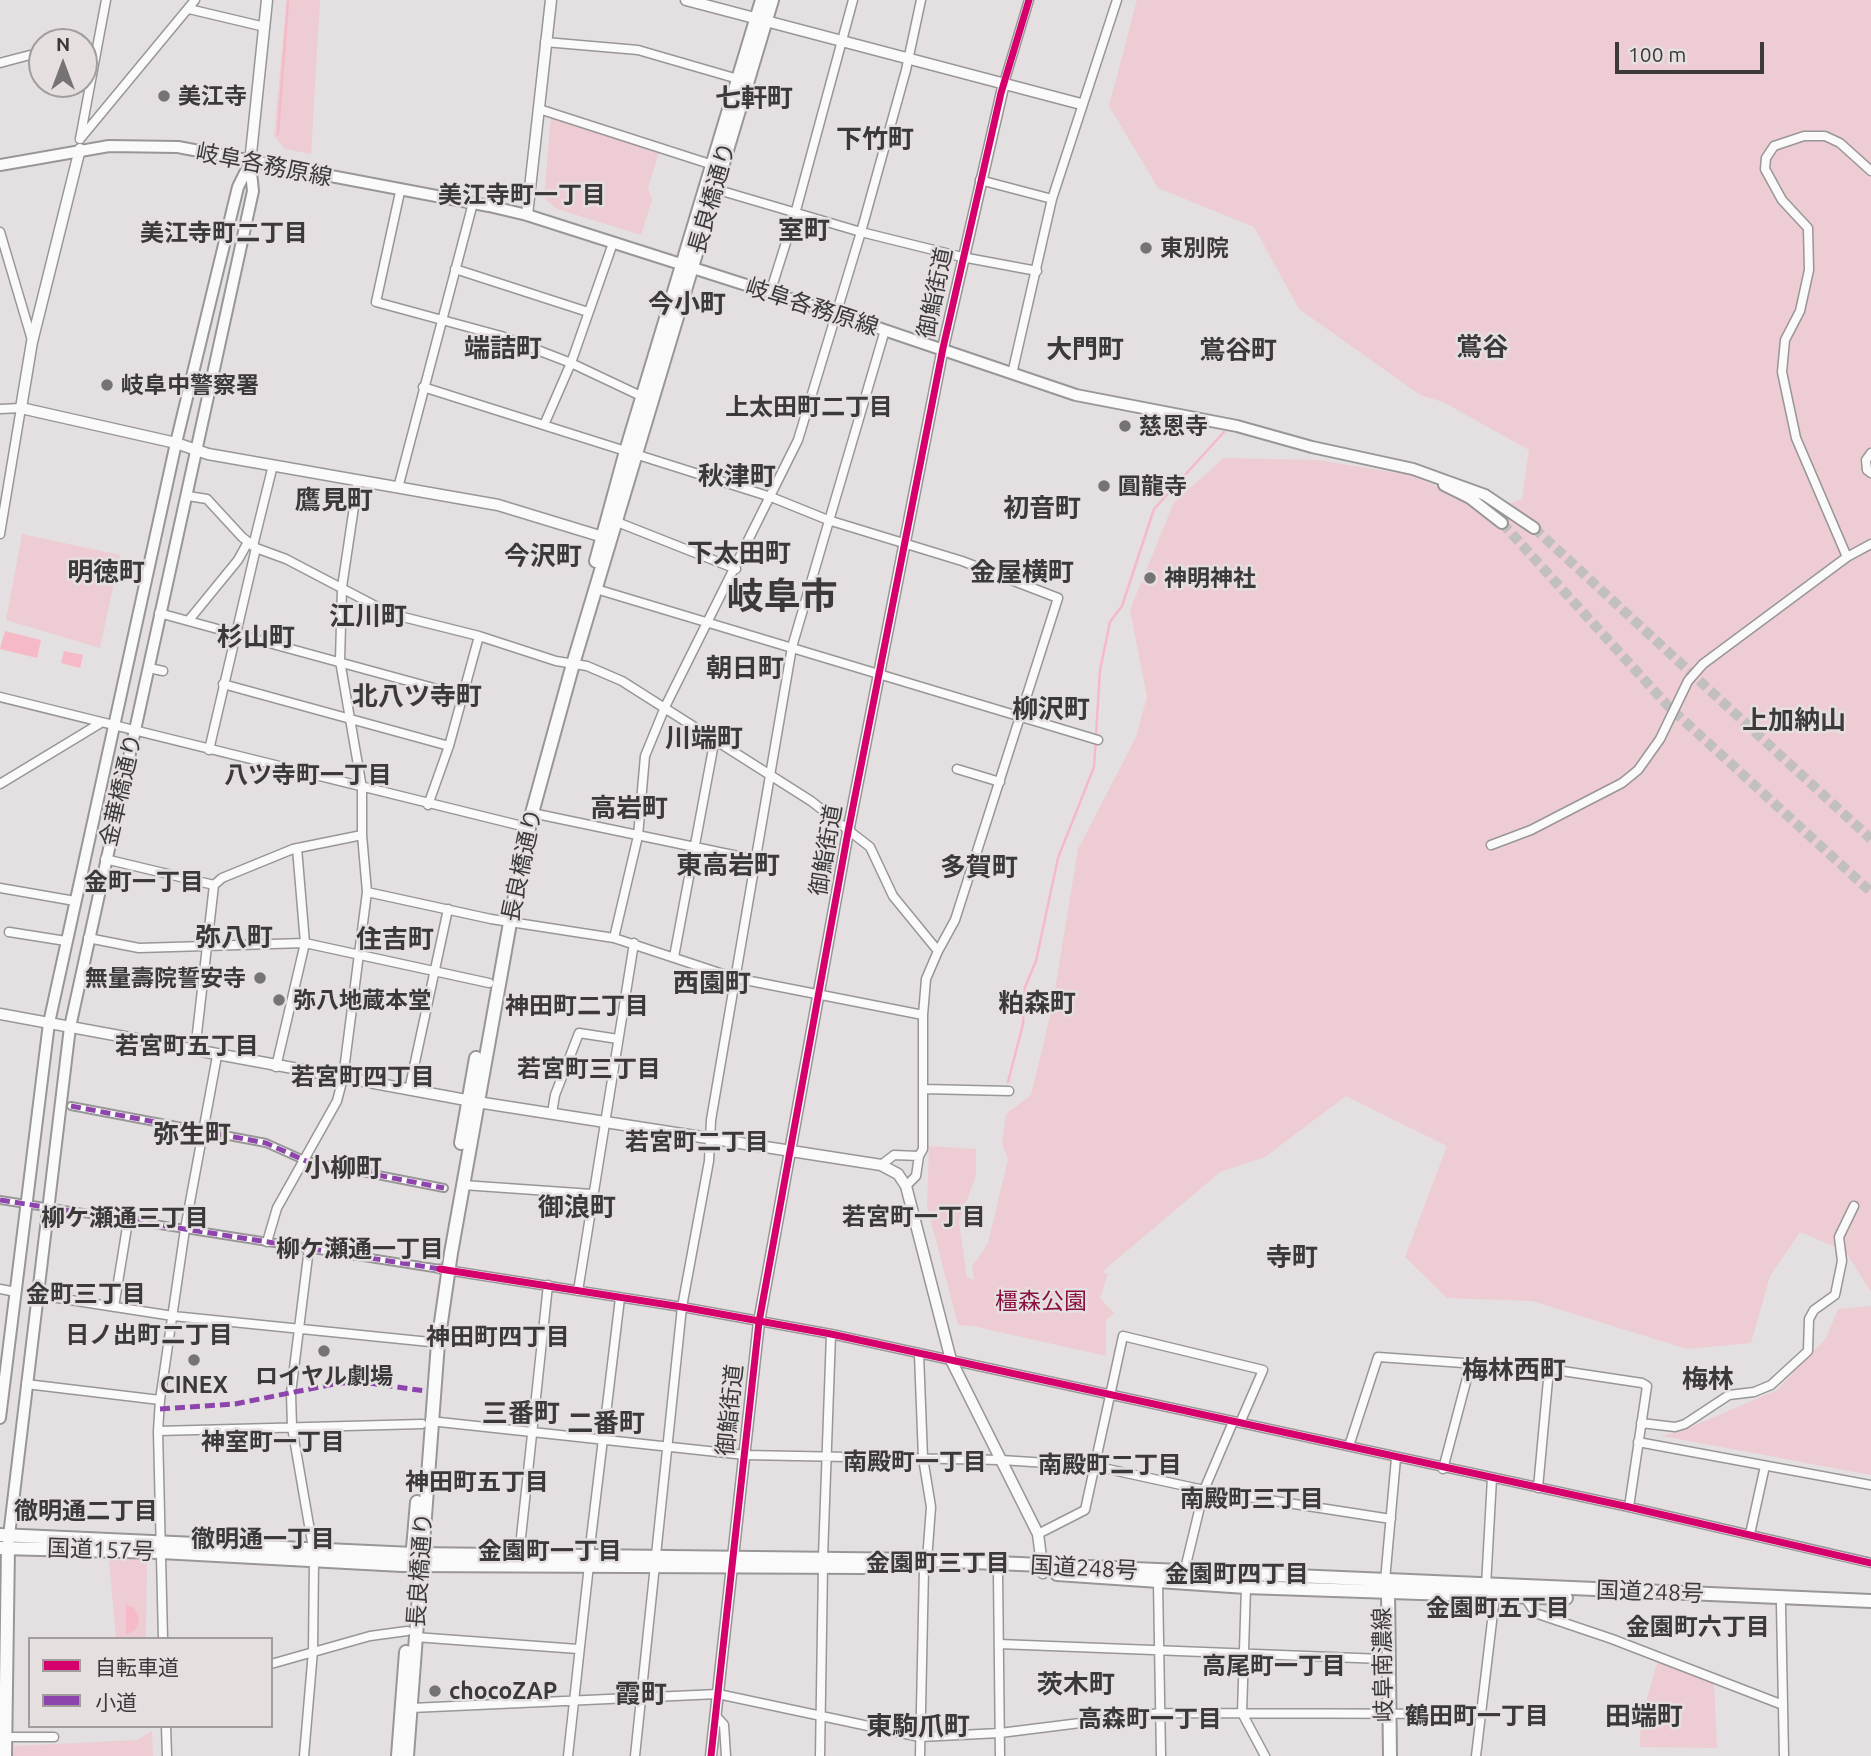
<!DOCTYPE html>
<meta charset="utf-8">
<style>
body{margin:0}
#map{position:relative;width:1871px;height:1756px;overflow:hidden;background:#e4e0e1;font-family:Ubuntu,"Noto Sans JP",sans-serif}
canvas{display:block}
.legend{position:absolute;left:28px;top:1637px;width:245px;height:91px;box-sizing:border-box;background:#e5dfe0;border:2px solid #a19d9d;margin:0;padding:9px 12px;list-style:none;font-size:21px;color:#3b3939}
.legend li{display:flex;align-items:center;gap:14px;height:35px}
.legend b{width:35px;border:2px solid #a19d9d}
.north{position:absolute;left:28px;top:28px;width:70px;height:70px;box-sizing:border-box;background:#e5dfe0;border:2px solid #a19d9d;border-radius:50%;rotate:0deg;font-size:19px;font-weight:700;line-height:28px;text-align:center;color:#3b3939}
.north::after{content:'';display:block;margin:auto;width:24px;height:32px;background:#767374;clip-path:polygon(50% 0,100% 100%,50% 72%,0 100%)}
.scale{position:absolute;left:1615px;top:42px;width:149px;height:32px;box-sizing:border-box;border:4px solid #3b3939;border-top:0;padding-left:9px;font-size:21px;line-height:24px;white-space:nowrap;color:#3b3939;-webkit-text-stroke:5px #e5dfe0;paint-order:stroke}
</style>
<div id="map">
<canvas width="1871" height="1756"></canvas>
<ul class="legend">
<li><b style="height:9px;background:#d6006c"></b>自転車道</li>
<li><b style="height:9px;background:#8e44ad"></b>小道</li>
</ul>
<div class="north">N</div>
<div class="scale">100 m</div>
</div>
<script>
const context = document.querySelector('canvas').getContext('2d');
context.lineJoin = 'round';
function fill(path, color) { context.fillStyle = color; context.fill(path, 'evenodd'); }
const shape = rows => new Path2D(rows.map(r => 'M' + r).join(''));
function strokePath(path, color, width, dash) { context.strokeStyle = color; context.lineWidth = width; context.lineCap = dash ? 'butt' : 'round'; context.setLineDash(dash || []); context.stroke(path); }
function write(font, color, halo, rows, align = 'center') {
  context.font = font + ' Ubuntu,"Noto Sans JP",sans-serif'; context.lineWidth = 5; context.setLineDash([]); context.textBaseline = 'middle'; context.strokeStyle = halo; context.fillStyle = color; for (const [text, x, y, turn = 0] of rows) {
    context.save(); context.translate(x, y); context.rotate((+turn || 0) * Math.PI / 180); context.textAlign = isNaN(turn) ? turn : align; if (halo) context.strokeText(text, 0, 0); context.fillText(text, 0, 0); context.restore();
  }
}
const green = shape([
 [287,0,320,0,311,154,285,149,274,136],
 [1137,0,1871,0,1871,1292,1845,1251,1800,1232,1770,1276,1751,1343,1687,1349,1532,1301,1447,1298,1405,1257,1447,1146,1346,1096,1265,1157,1220,1172,1102,1272,1108,1274,1100,1298,1114,1313,1106,1320,1106,1356,973,1326,958,1325,927,1206,929,1146,976,1149,976,1175,959,1222,967,1277,974,1280,972,1267,988,1243,1008,1159,1002,1144,1006,1114,1031,1095,1052,1008,1078,849,1136,737,1147,697,1130,610,1174,502,1224,458,1318,460,1410,475,1491,510,1522,499,1529,450,1443,402,1420,395,1299,309,1254,227,1158,188,1109,106],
 [551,116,659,153,648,187,652,200,641,235,557,209,544,198],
 [22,534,120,555,100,648,6,620],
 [1871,1306,1871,1475,1662,1436,1684,1430,1777,1390,1826,1338,1838,1309],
 [147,1559,146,1639,116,1639,109,1560],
 [1658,1660,1714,1682,1717,1748,1640,1747,1641,1719],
 [152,1731,153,1756,13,1756,14,1746,137,1740]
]);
const water = shape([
 [5,631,41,640,37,658,0,649],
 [64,651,83,655,80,668,61,663],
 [126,1604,134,1608,139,1618,136,1629,126,1635]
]);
const stream = shape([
 [278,134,288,0],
 [1008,1082,1023,1024,1025,987,1036,961,1058,858,1094,767,1100,670,1110,622,1122,606,1154,509,1224,432]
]);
const secondaryTunnel = shape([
 [1502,523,1669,707,1871,892],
 [1534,528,1871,839]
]);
const pedestrian = shape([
 [71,1106,266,1143,306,1161,444,1188],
 [0,1200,440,1269]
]);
const minor = shape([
 [189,9,265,27],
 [545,42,638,50,738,79],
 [0,63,30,55,42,56],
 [1004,83,1029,0],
 [539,109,713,165],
 [80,139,195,0],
 [80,139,106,0],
 [980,180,1052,199],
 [715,189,861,232,962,257,1037,271],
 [400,192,376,302,501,336,571,363,643,397],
 [0,232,32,340],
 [455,269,588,312],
 [770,293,795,214,853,0],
 [1012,374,1052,199,1117,0],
 [423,387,771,497,828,520,962,561,1058,598,955,920,938,951],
 [0,409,21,408,0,534],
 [544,425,571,363,613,243],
 [1871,453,1866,460,1867,470,1871,473],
 [398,488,473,203],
 [188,496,207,499,242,537,256,548,286,559,391,614,479,636,556,661,587,666,622,681,811,801,870,847,893,896,938,951,926,979,923,1015,923,1149,919,1156,894,1155,881,1165],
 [617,522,736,569],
 [253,546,273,465],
 [1847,557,1796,438,1782,372,1785,340,1800,311,1809,270,1808,228,1782,200,1765,169,1766,158,1774,146,1804,136,1825,136,1840,143,1871,171],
 [596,589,1098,740],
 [159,613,463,696],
 [189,620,238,560,248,542],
 [149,668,163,671],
 [223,684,449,746],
 [0,697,522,826],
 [209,750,256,548],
 [957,769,1000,782],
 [0,784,99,724],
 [428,805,449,746,479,636],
 [532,813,757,860],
 [1491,845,1531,830,1622,783,1638,770,1660,739,1688,681,1703,664,1847,557,1871,544],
 [105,859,214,885],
 [0,888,75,901],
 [367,892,491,919,614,938,735,978,923,1015],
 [9,932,66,941],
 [88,938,139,948,305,943,489,983],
 [614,938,638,836,645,756,665,707,798,440,861,232,906,70,921,0],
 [674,957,715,738],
 [195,1051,214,885,222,878,293,849,362,835,362,788,340,661,342,587,358,480],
 [276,1067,305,943,297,848],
 [924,1089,1009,1091],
 [409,1090,448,909],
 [552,1113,555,1095,579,1033,618,1039],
 [463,1185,592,1194],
 [906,1186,916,1176,919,1156],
 [267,1242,277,1208,337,1101,343,1078,367,892,362,835],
 [309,1248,291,1393,292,1427,313,1548],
 [440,1269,682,1307,831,1334,1629,1507,1871,1563],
 [0,1289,16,1292],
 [578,1291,634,943],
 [38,1295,173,1316,430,1342],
 [114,1307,128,1221],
 [919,1354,923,1458,931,1507,927,1560],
 [26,1384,160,1400],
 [430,1421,745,1455,1001,1460,1094,1466,1204,1490,1391,1519],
 [1641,1423,1675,1427,1685,1424,1729,1395,1754,1392,1771,1385,1808,1351,1809,1319,1814,1310,1835,1295,1842,1261,1839,1237,1854,1206],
 [158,1431,422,1424],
 [1638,1442,1871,1485],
 [1349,1446,1378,1357,1549,1369,1642,1383,1647,1386,1629,1507],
 [1443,1469,1471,1363],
 [1538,1488,1549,1369],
 [1038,1534,1085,1510,1123,1336,1263,1370,1240,1423],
 [1750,1534,1765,1466],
 [589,1555,620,1298],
 [656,1555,682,1307,709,1161,711,1120,792,647,885,330],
 [519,1556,548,1285],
 [823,1557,831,1334],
 [998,1572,1000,1756],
 [1184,1573,1204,1490,1233,1422],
 [1385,1581,1396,1458],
 [1158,1583,1161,1756],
 [1486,1586,1492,1478],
 [1246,1587,1242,1713,1265,1756],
 [1525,1597,1535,1613,1612,1639,1783,1705],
 [1781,1605,1784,1756],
 [415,1637,578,1649],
 [163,1639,158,1431,160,1400,185,1229,217,1056],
 [999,1644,1383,1659],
 [271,1664,370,1636,407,1631],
 [411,1708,718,1694,920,1737,1000,1733,1160,1713,1482,1714],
 [716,1716,724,1725,726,1756],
 [166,1726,167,1756],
 [5,1737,54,1737],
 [304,1756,313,1651,314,1560],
 [568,1756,589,1565],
 [635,1756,655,1565],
 [820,1756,823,1566],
 [920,1756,924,1568],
 [1476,1756,1495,1596]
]);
const tertiary = shape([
 [686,0,1081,104],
 [80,149,32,342,21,408,176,443,208,454,498,505,603,537],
 [250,163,267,0],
 [527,215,551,0],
 [0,1014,477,1102,881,1165,898,1174,906,1186,951,1360,1038,1534,1043,1573],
 [711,1756,759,1322,848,832,943,348,1004,83]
]);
const secondary = shape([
 [0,165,109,146,178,147,489,206,527,215,837,314,1076,395,1237,426,1312,447,1413,469,1485,495,1534,528],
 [1444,485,1470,498,1502,523],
 [0,1418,49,1023,176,443,238,187,250,163],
 [8,1544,70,1027,253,191,250,163]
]);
const primary = shape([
 [1385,1582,1388,1591,1390,1756],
 [5,1756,8,1548]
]);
const trunk = shape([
 [596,561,626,451,762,0],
 [461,1143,476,1058],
 [0,1535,413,1554,927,1560,1871,1601],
 [0,1548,161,1552,402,1565,864,1567],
 [412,1560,417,1502],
 [1057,1574,1246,1587,1566,1598],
 [398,1756,406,1652],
 [407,1756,438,1343,451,1253,513,906,532,813,573,664,772,0]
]);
const quiet = shape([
 [71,1106,266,1143,306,1161,444,1188],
 [0,1200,440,1269],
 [160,1409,235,1404,339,1383,369,1383,425,1391]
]);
const cycleway = shape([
 [440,1269,682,1307,831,1334,1629,1507,1871,1563],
 [711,1756,759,1322,848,832,943,348,1001,93,1029,0]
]);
const markers = [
 [164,96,7,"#767374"],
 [1146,248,7,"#767374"],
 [107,385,7,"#767374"],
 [1125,426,7,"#767374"],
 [1104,486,7,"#767374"],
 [1150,578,7,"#767374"],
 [260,978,7,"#767374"],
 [279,1000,7,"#767374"],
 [324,1351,7,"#767374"],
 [194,1360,7,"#767374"],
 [435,1691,7,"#767374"]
];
const poiNames = [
 ["美江寺",178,96],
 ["東別院",1160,248],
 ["岐阜中警察署",121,385],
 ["慈恩寺",1139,426],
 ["圓龍寺",1118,486],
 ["神明神社",1164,578],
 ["無量壽院誓安寺",246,978,"right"],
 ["弥八地蔵本堂",293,1000],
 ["ロイヤル劇場",324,1376,"center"],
 ["CINEX",194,1385,"center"],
 ["chocoZAP",449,1691]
];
const streetNames = [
 ["岐阜各務原線",264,165,11],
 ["長良橋通り",712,198,-74],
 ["御鮨街道",935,293,-78],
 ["岐阜各務原線",812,307,18],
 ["金華橋通り",121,790,-77],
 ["御鮨街道",826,850,-80],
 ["長良橋通り",522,865,-78],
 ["御鮨街道",730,1410,-84],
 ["国道157号",101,1550,2],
 ["国道248号",1084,1568,3],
 ["長良橋通り",420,1570,-86],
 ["国道248号",1650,1592,2],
 ["岐阜南濃線",1383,1665,-91]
];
const parkNames = [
 ["橿森公園",1041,1301]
];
const neighbourhoodNames = [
 ["美江寺町一丁目",522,195],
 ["美江寺町二丁目",224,233],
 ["上太田町二丁目",809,407],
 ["八ツ寺町一丁目",308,775],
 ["金町一丁目",144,882],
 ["神田町二丁目",577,1006],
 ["若宮町五丁目",187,1046],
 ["若宮町三丁目",589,1069],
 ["若宮町四丁目",363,1077],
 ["若宮町二丁目",697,1142],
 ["若宮町一丁目",914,1217],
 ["柳ケ瀬通三丁目",125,1218],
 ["柳ケ瀬通一丁目",360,1249],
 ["金町三丁目",86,1294],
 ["日ノ出町二丁目",149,1335],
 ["神田町四丁目",498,1337],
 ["神室町一丁目",273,1442],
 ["南殿町一丁目",915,1462],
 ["南殿町二丁目",1110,1465],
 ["神田町五丁目",477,1482],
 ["南殿町三丁目",1252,1499],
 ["徹明通二丁目",86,1511],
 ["徹明通一丁目",263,1539],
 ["金園町一丁目",550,1551],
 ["金園町三丁目",938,1563],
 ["金園町四丁目",1237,1574],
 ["金園町五丁目",1498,1608],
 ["金園町六丁目",1698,1627],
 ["高尾町一丁目",1274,1666],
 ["鶴田町一丁目",1477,1716],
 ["高森町一丁目",1150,1719]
];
const quarterNames = [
 ["七軒町",754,98],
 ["下竹町",875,139],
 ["室町",804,230],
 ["今小町",687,304],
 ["鴬谷",1482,347],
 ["端詰町",503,348],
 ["大門町",1085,349],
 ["鴬谷町",1238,350],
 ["秋津町",737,476],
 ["鷹見町",334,500],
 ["初音町",1042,508],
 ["下太田町",739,553],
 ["今沢町",543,556],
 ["明徳町",106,572],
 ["金屋横町",1022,572],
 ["江川町",368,616],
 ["杉山町",256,637],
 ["朝日町",745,668],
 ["北八ツ寺町",417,696],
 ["柳沢町",1051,709],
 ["上加納山",1794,720],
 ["川端町",704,738],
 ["高岩町",629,808],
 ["東高岩町",728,865],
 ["多賀町",979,867],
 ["弥八町",234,937],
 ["住吉町",395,939],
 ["西園町",712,983],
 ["粕森町",1037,1003],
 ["弥生町",192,1134],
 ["小柳町",343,1168],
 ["御浪町",577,1207],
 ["寺町",1292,1257],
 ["梅林西町",1514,1370],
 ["梅林",1708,1379],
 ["三番町",521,1413],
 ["二番町",606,1423],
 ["茨木町",1076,1684],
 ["霞町",641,1694],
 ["田端町",1644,1716],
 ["東駒爪町",918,1726]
];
const townNames = [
 ["岐阜市",782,597]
];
fill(green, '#edccd3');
fill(water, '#f5b9c7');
strokePath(stream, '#f5b9c7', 2.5);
strokePath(secondaryTunnel, '#c2bfbf', 10, [10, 5]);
strokePath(pedestrian, '#989696', 10);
strokePath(minor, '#989696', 11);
strokePath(tertiary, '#989696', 13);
strokePath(secondary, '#989696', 14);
strokePath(primary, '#989696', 16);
strokePath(trunk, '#989696', 16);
strokePath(pedestrian, '#fbfafa', 6);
strokePath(minor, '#fbfafa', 8);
strokePath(tertiary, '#fbfafa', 10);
strokePath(secondary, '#fbfafa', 10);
strokePath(primary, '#fbfafa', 12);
strokePath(trunk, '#fbfafa', 12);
strokePath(quiet, '#8e44ad', 5, [10, 5]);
strokePath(cycleway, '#d6006c', 7);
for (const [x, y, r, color] of markers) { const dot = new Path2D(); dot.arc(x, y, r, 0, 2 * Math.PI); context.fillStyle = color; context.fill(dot); strokePath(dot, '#e5dfe0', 2.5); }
write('bold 23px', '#3b3939', '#e5dfe0', poiNames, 'left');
write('23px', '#3b3939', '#e5dfe0', streetNames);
write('23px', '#8b1042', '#e5dfe0', parkNames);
write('bold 24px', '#3b3939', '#e5dfe0', neighbourhoodNames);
write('bold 26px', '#3b3939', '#e5dfe0', quarterNames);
write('bold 37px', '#3b3939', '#e5dfe0', townNames);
</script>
